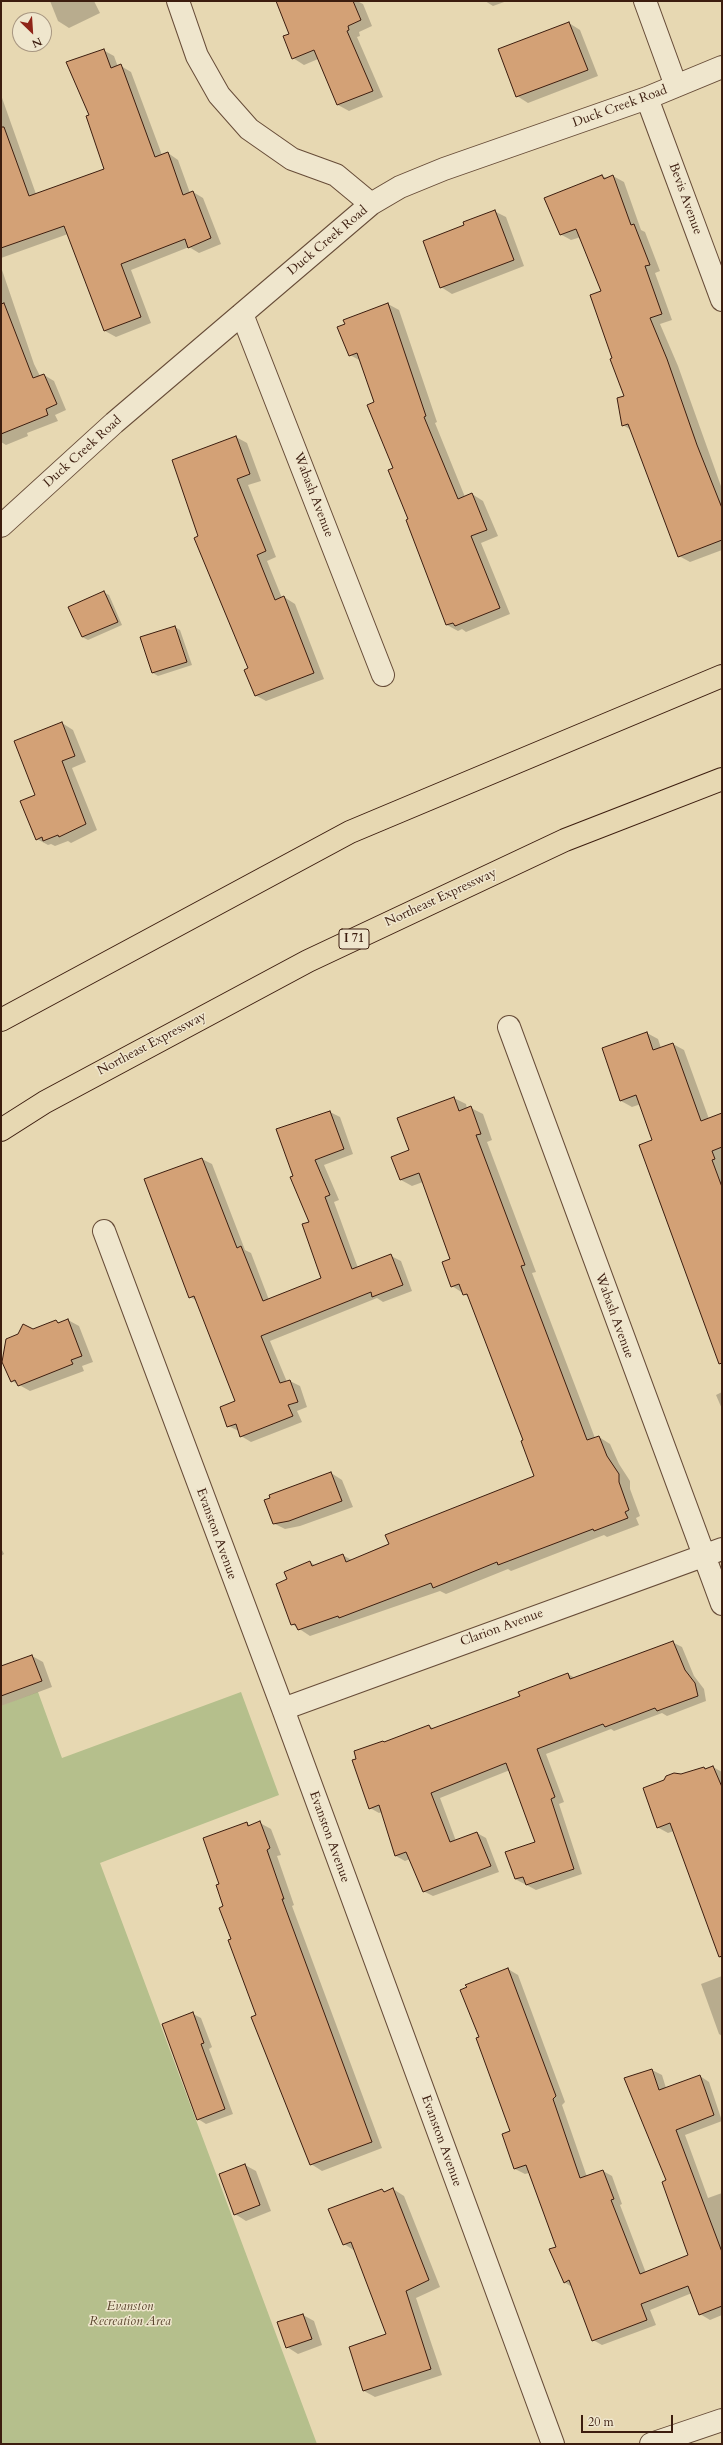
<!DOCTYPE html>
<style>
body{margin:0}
#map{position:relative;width:723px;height:2445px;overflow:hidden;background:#e7d8b2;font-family:Cardo,serif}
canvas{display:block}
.frame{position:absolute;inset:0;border:2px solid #3c1d0f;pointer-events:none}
.north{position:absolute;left:12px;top:12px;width:40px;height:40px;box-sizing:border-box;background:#efe6cd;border:1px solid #a79681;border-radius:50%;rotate:155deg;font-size:11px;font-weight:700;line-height:16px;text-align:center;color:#3c1d0f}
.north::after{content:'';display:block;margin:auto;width:14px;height:18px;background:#8f2418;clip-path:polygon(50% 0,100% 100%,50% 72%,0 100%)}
.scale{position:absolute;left:581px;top:2415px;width:92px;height:18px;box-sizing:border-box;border:2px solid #3c1d0f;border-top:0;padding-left:5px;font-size:12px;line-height:14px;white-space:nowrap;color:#3c1d0f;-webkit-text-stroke:3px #efe6cd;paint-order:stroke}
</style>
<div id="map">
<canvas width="723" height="2445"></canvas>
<div class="frame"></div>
<div class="north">N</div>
<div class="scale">20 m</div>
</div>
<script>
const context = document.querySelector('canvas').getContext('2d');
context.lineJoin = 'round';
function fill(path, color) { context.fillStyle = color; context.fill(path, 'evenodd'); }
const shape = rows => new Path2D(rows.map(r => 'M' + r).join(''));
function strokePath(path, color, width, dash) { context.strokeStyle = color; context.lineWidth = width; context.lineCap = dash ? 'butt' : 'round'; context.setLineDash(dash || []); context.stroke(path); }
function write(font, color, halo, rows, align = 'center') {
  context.font = font + ' Cardo,serif'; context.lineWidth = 3; context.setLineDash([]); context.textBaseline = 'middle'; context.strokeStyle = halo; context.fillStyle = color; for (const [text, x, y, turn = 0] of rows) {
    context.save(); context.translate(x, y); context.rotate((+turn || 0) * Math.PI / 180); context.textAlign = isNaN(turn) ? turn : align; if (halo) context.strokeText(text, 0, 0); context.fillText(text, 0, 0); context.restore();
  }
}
const green = shape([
 [38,1692,62,1758,241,1692,279,1795,100,1863,317,2444,1,2444,1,1706]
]);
const shadow = shape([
 [50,1,94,1,100,13,69,28,58,21],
 [277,1,357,1,363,4,372,26,359,32,360,36,357,37,383,97,349,111,338,105,318,59,304,65,293,58,290,35],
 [485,1,507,1,493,6],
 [569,23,580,30,598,76,528,103,517,96],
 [103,50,114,56,118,67,121,66,131,72,162,155,168,153,178,160,190,193,193,192,203,198,221,244,199,253,189,247,131,270,151,323,116,337,105,331,68,234,1,258,1,224,43,203,1,182,1,95,36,194,105,170,90,116],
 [602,176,607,178,613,176,624,182,641,230,645,232,660,271,655,273,672,320,660,324,678,366,722,489,722,550,690,562,679,556,631,430,623,425,626,396,614,358,602,292,581,237,571,240,560,234],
 [494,211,506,217,524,266,452,294,441,287,465,225],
 [1,267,34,364,40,376,44,375,54,381,66,410,55,415,58,421,27,433,28,436,6,445,1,442],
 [388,304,399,310,437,422,435,423,465,497,472,494,483,501,498,536,481,543,510,614,466,632,462,629,458,631,447,625,410,520,361,361,350,355],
 [236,437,247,443,261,481,248,485,276,557,267,561,282,598,284,597,295,604,324,679,266,701,255,695,249,669,200,536],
 [103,592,109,595,122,625,88,640,82,637],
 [175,627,180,630,192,665,158,676,153,673,141,637],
 [62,723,73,730,86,762,72,768,97,830,71,843,68,841,55,846,51,844,48,845,37,839,36,796],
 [647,1033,658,1039,661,1048,673,1044,684,1050,709,1119,722,1114,722,1334,707,1329,657,1195,659,1194,653,1141,641,1104,632,1107,621,1101,603,1049],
 [454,1098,466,1104,467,1109,471,1108,483,1114,492,1140,487,1142,536,1272,532,1273,595,1438,599,1437,610,1444,619,1464,630,1481,630,1489,640,1516,636,1518,639,1525,607,1537,604,1535,511,1571,508,1569,446,1594,440,1591,310,1636,292,1624,288,1580,310,1562,316,1566,342,1555,352,1560,535,1477,524,1441,469,1297,452,1286,452,1260,423,1182,412,1186,401,1180,411,1151],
 [330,1112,340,1117,353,1154,324,1165,339,1200,334,1202,358,1268,391,1256,401,1261,412,1291,383,1302,377,1298,270,1341,287,1382,290,1381,300,1386,307,1407,297,1411,302,1422,251,1442,241,1436,239,1431,228,1426,236,1401,197,1301,190,1297,202,1159,212,1164,245,1250,251,1253,269,1300,322,1279,310,1222,294,1177],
 [68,1320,79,1326,93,1362,82,1366,84,1371,30,1391,12,1381,33,1330,56,1321,60,1323],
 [722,1392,722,1409,716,1395],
 [331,1473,342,1480,353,1507,300,1526,285,1529,273,1523,271,1498],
 [1,1548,4,1554,1,1556],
 [672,1642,682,1647,694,1676,704,1689,706,1701,667,1716,662,1713,614,1731,611,1729,546,1754,564,1802,559,1804,582,1874,536,1890,515,1879,536,1843,510,1770,440,1798,456,1841,477,1833,486,1838,499,1872,433,1896,423,1891,410,1859,405,1861,396,1856,382,1812,379,1813,370,1808,385,1743,429,1726,435,1729,521,1697,568,1674,575,1678],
 [32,1656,43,1662,52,1687,1,1706,1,1667],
 [713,1767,722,1772,722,1961,674,1831,668,1833,657,1827,644,1791,681,1775,704,1768,707,1769],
 [246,1823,251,1826,260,1823,271,1829,281,1855,277,1856,294,1905,292,1906,382,2148,322,2171,311,2164,252,2018,258,2016,224,1907,220,1884],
 [508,1969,518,1975,565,2102,562,2105,587,2177,603,2171,612,2176,622,2204,620,2205,646,2273,690,2256,668,2181,652,2070,662,2075,666,2088,700,2076,709,2082,722,2121,685,2135,708,2198,722,2193,722,2315,710,2320,700,2314,692,2293,650,2310,656,2325,602,2345,593,2340,572,2287,564,2282,557,2247,529,2173,525,2174,515,2169,503,2134,511,2131,480,2037],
 [722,1976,722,2036,719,2034,701,1984],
 [193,2014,201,2018,212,2047,209,2049,233,2114,206,2124,198,2119],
 [245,2165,256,2171,271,2211,246,2221,235,2214],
 [393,2189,404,2196,440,2287,416,2298,442,2375,375,2397,364,2391,350,2347,387,2335,355,2251,344,2244,382,2190,387,2192],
 [303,2315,314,2321,322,2345,298,2354,287,2347]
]);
const building = shape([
 [276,1,353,1,361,20,348,26,349,30,347,31,373,91,337,105,314,50,292,59,283,36,289,34,276,1],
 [569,22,588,70,516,97,498,49,569,22],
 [104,49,111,68,121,64,155,157,168,152,183,195,193,191,211,238,188,248,185,239,121,264,141,317,104,331,64,226,1,248,1,127,4,127,29,196,104,169,86,116,89,115,66,62,104,49],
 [602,175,604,179,613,175,631,225,634,224,650,265,645,266,662,314,650,318,667,359,697,445,722,508,722,540,678,557,628,424,622,426,617,398,624,396,610,359,612,358,590,295,601,291,576,229,560,235,544,198,602,175],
 [495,210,514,260,440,288,423,241,464,225,463,222,495,210],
 [4,303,33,378,44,374,57,404,46,409,48,415,1,434,1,304,4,303],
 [388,303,426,416,424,417,458,499,472,493,487,530,471,536,500,608,455,626,453,623,446,625,406,520,408,519,388,470,393,468,367,405,374,402,357,353,349,356,337,327,345,324,343,320,388,303],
 [236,436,250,474,237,479,266,551,257,555,275,600,284,596,314,673,255,696,244,670,248,668,194,538,198,536,172,460,236,436],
 [104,591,118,622,82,637,68,607,104,591],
 [175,626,187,662,152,673,140,637,175,626],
 [62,722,75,756,62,761,86,824,59,837,58,835,43,841,42,837,36,840,20,801,35,795,14,741,62,722],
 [647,1032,653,1050,673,1043,701,1121,722,1113,722,1147,712,1151,715,1159,712,1160,722,1187,722,1363,719,1364,639,1145,652,1140,636,1095,620,1101,602,1048,647,1032],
 [454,1097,459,1111,471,1106,481,1134,476,1135,525,1265,521,1266,587,1440,599,1436,607,1456,619,1474,619,1482,629,1510,625,1512,628,1518,594,1531,593,1529,498,1565,497,1562,433,1588,431,1583,339,1618,338,1616,298,1630,295,1624,291,1625,276,1584,287,1579,284,1572,310,1561,312,1566,343,1554,346,1562,389,1544,385,1535,534,1476,521,1441,523,1440,467,1294,463,1295,459,1284,451,1287,442,1262,450,1259,419,1173,400,1180,391,1157,409,1150,397,1118,454,1097],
 [330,1111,344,1149,315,1160,330,1195,325,1197,352,1269,391,1254,403,1285,372,1297,371,1292,261,1336,280,1383,290,1380,298,1402,288,1405,293,1416,240,1437,236,1424,227,1427,220,1407,235,1401,194,1296,189,1298,144,1179,202,1158,237,1248,241,1246,263,1301,321,1278,302,1224,309,1222,290,1177,293,1176,276,1129,330,1111],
 [68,1319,82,1356,71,1360,73,1364,18,1386,15,1380,11,1382,2,1362,6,1339,18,1334,23,1324,33,1329,56,1320,58,1323,68,1319],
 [331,1472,342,1501,289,1521,273,1524,264,1500,270,1498,269,1495,331,1472],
 [673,1641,685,1670,695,1683,698,1696,657,1711,655,1708,605,1727,603,1724,537,1749,555,1797,551,1799,574,1869,526,1885,523,1877,515,1879,505,1852,535,1842,506,1763,431,1793,450,1842,477,1832,491,1866,423,1892,406,1852,395,1856,379,1805,369,1809,352,1760,356,1759,354,1751,383,1741,384,1742,429,1725,431,1729,520,1696,518,1692,568,1673,570,1679,673,1641],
 [32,1655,42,1681,1,1696,1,1666,32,1655],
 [713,1766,722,1787,722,1956,719,1957,670,1823,657,1828,643,1788,664,1780,666,1776,674,1773,681,1774,704,1767,705,1769,713,1766],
 [260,1821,270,1848,267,1850,284,1899,282,1899,372,2142,310,2165,251,2017,256,2015,228,1940,231,1939,219,1908,223,1906,216,1885,219,1884,203,1838,247,1822,248,1826,260,1821],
 [508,1968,556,2096,553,2099,580,2178,603,2170,614,2199,611,2200,640,2274,688,2255,662,2182,666,2180,624,2078,652,2069,659,2090,700,2075,714,2115,676,2130,722,2252,722,2306,699,2315,688,2286,641,2304,647,2320,592,2341,569,2280,564,2283,549,2249,556,2247,526,2165,514,2169,502,2134,510,2131,476,2038,479,2037,460,1990,467,1987,465,1985,508,1968],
 [193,2012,204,2043,201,2044,225,2109,197,2120,162,2024,193,2012],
 [245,2164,260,2205,234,2215,219,2174,245,2164],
 [393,2188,429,2280,406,2291,431,2369,363,2391,349,2347,386,2334,351,2242,343,2245,328,2209,382,2189,384,2192,393,2188],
 [303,2314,312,2339,286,2348,277,2322,303,2314]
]);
const minor = shape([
 [178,1,197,56,219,95,249,129,292,159,336,175,371,204],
 [645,1,676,86],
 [647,98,722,300],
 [242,314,383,675],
 [1,526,114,423,371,204,400,187,444,169,647,98,722,67],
 [509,1027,722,1604],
 [104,1231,283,1709,553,2444],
 [283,1709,722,1549],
 [651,2444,722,2420]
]);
const highway = shape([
 [1,1020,350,832,722,676],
 [1,1130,45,1102,308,961,565,840,722,779]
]);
const shields = [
 [354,939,30]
];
const shieldNames = [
 ["I 71",354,939]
];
const streetNames = [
 ["Duck Creek Road",620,107,-20],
 ["Bevis Avenue",685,199,70],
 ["Duck Creek Road",328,241,-40],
 ["Duck Creek Road",83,452,-42],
 ["Wabash Avenue",313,495,69],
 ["Northeast Expressway",441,898,-25],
 ["Northeast Expressway",152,1044,-28],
 ["Wabash Avenue",614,1316,70],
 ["Evanston Avenue",216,1534,70],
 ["Clarion Avenue",502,1628,-20],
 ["Evanston Avenue",329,1837,70],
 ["Evanston Avenue",441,2141,70]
];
const parkNames = [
 ["Evanston",130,2307],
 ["Recreation Area",130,2322]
];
fill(green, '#b5bf8c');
fill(shadow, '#0003');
fill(building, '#d3a176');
strokePath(building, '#3c1d0f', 1);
strokePath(minor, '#674c38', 24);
strokePath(highway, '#3c1d0f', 24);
strokePath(minor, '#efe6cd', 22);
strokePath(highway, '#e7d8b2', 22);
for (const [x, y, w] of shields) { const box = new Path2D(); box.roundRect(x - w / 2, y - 10, w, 20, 3); context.fillStyle = '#efe6cd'; context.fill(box); strokePath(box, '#3c1d0f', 1); }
write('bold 12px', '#3c1d0f', null, shieldNames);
write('13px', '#3c1d0f', '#efe6cd', streetNames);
write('italic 13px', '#5a462e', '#efe6cd', parkNames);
</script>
